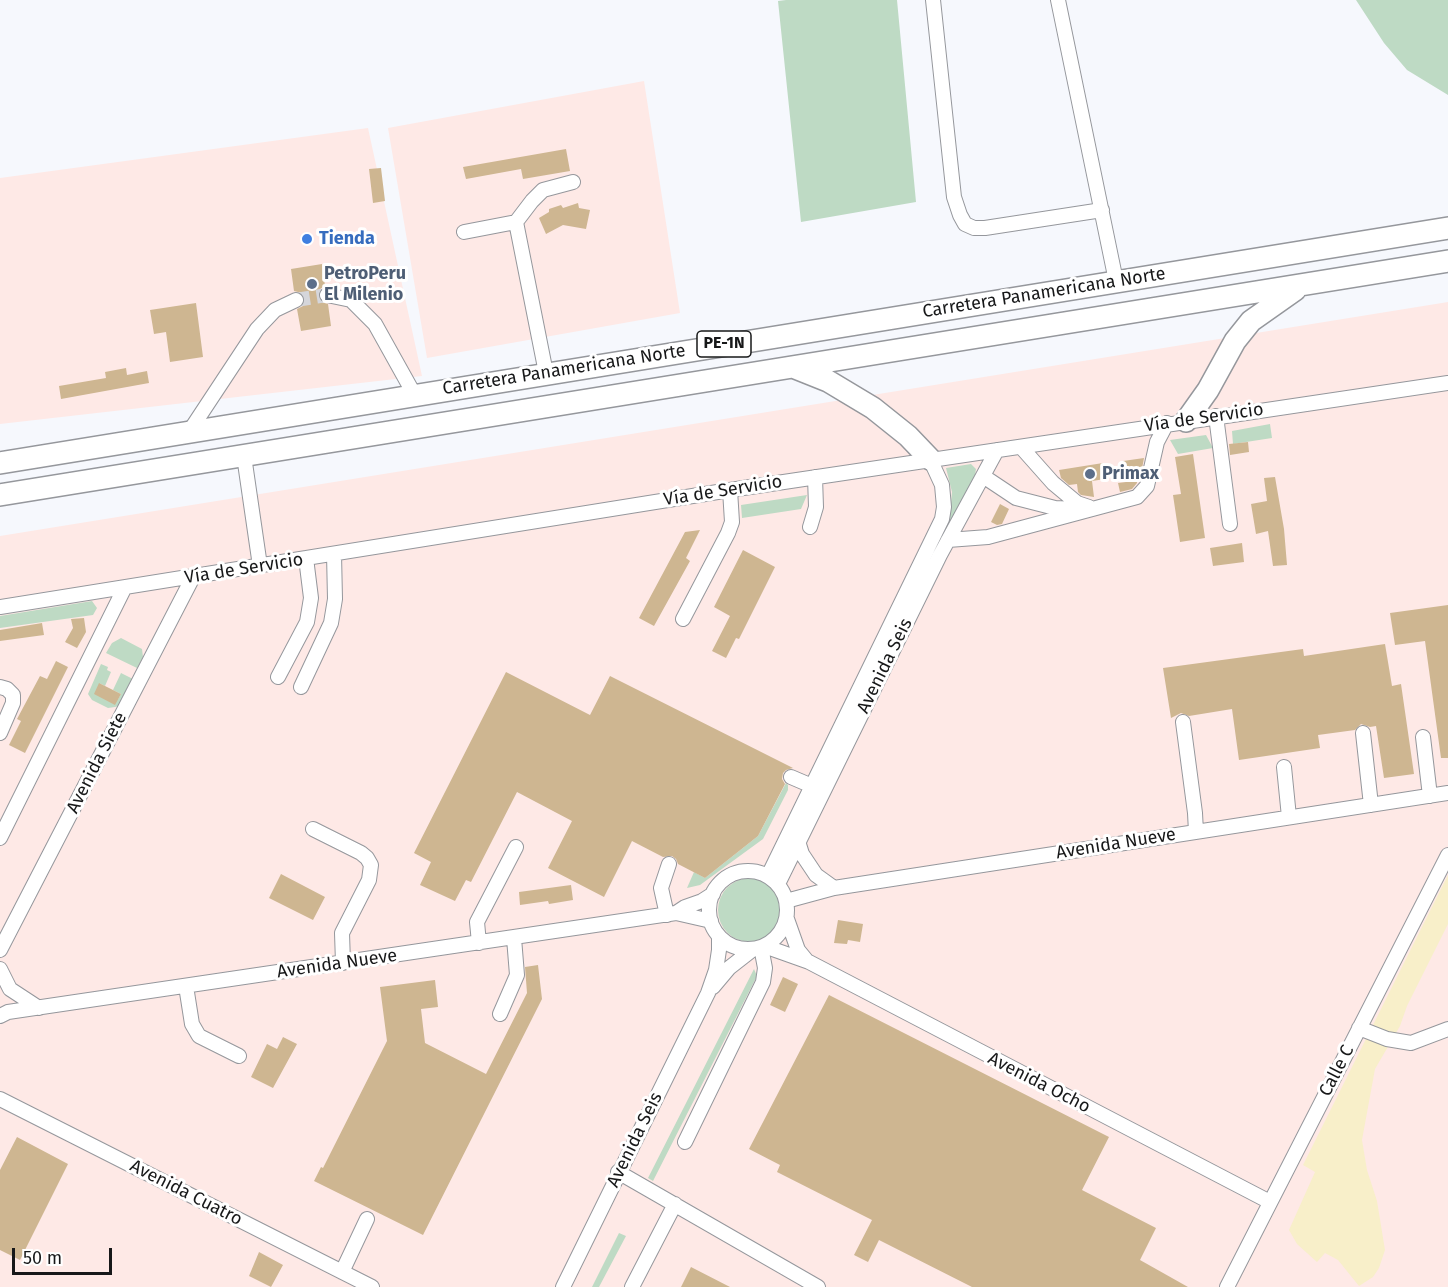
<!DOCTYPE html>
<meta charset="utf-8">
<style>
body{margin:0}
#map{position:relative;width:1448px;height:1287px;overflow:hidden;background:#f6f8fd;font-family:"Fira Sans",sans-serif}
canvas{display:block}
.scale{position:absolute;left:12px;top:1248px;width:100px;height:27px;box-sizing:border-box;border:3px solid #171819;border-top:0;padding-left:8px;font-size:18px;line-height:21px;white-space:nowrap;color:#171819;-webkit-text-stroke:4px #fff;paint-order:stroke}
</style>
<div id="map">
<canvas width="1448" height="1287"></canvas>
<div class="scale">50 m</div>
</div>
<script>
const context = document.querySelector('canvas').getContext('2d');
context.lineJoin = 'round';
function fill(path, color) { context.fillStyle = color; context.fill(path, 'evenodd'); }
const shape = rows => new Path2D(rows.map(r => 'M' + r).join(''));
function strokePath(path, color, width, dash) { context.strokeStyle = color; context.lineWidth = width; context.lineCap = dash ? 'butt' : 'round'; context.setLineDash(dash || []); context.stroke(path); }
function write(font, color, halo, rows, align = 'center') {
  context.font = font + ' "Fira Sans",sans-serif'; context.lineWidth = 6; context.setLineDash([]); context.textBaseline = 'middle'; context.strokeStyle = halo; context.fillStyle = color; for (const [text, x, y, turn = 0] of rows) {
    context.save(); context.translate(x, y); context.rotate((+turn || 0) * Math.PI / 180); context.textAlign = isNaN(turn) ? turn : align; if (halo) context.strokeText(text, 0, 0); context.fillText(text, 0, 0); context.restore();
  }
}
const industrial = shape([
 [644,81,680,313,427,358,388,128],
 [368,128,422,376,0,424,0,178],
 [1448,302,1448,1287,0,1287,0,536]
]);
const green = shape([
 [786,0,897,0,916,202,801,222,778,1],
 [1356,0,1448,0,1448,95,1407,70,1384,43],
 [1270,424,1272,438,1233,444,1232,431],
 [1206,435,1213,448,1178,454,1170,440],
 [971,464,976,469,975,475,949,525,952,492,946,468],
 [807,495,801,509,742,518,741,505],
 [92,601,97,608,93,615,0,628,0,616],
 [121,638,142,649,143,657,137,668,106,653,112,643],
 [101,664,108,667,107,670,111,672,105,686,99,683,118,699,121,694,113,690,121,673,133,679,119,706,115,707,108,708,92,700,88,694],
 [786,783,788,785,788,790,763,839,700,885,687,888,694,872,705,878,758,836],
 '718 910a32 32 0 1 1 64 0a32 32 0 1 1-64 0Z',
 [754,969,757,976,653,1181,648,1178],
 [619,1233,626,1236,599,1287,592,1287]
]);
const sand = shape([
 [1448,875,1448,924,1407,1006,1400,1026,1375,1069,1362,1140,1367,1170,1377,1201,1385,1250,1379,1268,1373,1277,1359,1286,1338,1260,1325,1253,1317,1262,1297,1244,1289,1230,1315,1172,1303,1165]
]);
const building = shape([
 [566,149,570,171,523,179,521,169,466,179,463,167],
 [381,168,385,201,373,203,369,169],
 [578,203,579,208,590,210,586,229,563,225,546,234,539,218,549,212,549,209,561,205,563,208],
 [322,264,325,286,320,289,318,297,321,302,328,304,331,326,301,331,297,309,303,306,305,300,302,293,294,291,291,269],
 [196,303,203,357,170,362,166,332,154,334,150,310],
 [126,368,127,375,147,371,149,383,61,399,59,386,106,378,105,372],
 [1248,442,1249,452,1230,455,1229,444],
 [1193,454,1205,538,1180,542,1173,495,1181,494,1175,457],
 [1144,458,1141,474,1136,475,1137,483,1132,489,1120,492,1118,483,1126,482,1123,461],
 [1103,463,1105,479,1092,481,1094,497,1081,495,1078,492,1077,484,1069,485,1061,478,1059,470],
 [1275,477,1284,529,1287,565,1273,566,1268,531,1256,534,1251,504,1267,501,1264,478],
 [1000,504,1009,509,1002,524,997,525,991,522],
 [700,530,686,558,690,561,654,626,639,618,685,532],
 [1242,543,1244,562,1213,566,1210,548],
 [743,550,775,567,739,639,736,638,726,658,712,651,730,616,714,607],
 [1448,605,1448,758,1441,758,1425,641,1395,645,1390,613],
 [84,618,86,632,77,648,65,642,73,628,71,619],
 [42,623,44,635,0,641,0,630],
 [1385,644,1392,686,1401,684,1414,774,1384,778,1376,726,1370,727,1361,724,1355,730,1318,735,1320,748,1239,760,1232,709,1189,716,1181,713,1171,718,1163,668,1303,649,1304,656],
 [56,661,68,667,25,753,9,745,21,721,17,719,40,676,47,679],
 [506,672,590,715,610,676,793,768,786,770,783,773,782,779,785,784,758,836,705,878,678,864,676,859,672,856,663,857,632,841,604,897,548,868,572,821,517,792,471,882,466,880,455,901,420,885,431,862,414,853],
 [99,683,121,694,115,705,94,694],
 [281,874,325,897,313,920,269,898],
 [571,885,573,900,549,904,548,901,520,905,519,892],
 [838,920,863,924,860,942,848,940,847,944,834,943],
 [538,965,542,999,423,1235,314,1181,321,1167,323,1168,387,1041,380,987,435,980,438,1007,421,1009,425,1043,486,1074,527,993,525,967],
 [783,977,798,984,785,1012,770,1005],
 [829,995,1109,1137,1082,1190,1156,1228,1140,1260,1188,1287,972,1287,879,1240,868,1262,854,1255,872,1220,777,1172,780,1165,749,1149],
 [283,1037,297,1044,273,1088,251,1077,267,1044,277,1049],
 [17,1137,68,1164,20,1260,0,1250,0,1170],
 [259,1252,283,1265,271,1287,249,1276],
 [691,1267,730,1287,681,1287]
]);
const minorTunnel = shape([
 [296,300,327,295]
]);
const minor = shape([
 [933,0,954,197,960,215,965,224,974,228,985,228,1102,210],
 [1058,0,1116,281],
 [516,222,546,373],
 [464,232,516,222,532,201,543,190,573,182],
 [327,295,351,300,375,324,414,394],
 [1216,416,1230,524],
 [189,432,257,329,275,310,296,300],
 [1021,447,1053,483,1077,503,1089,507],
 [244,456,260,566],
 [983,476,1016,498,1055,508,1077,509],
 [810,527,816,507,815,477],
 [948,540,988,537,1137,497,1147,486,1157,442,1167,423],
 [0,607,730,490,1448,383],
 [683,619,728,533,732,522,730,490],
 [278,677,307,622,311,598,306,558],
 [0,687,7,689,13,695,13,703,0,733],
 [301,687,331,623,335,599,334,554],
 [1183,722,1195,813,1196,832],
 [1363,733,1371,805],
 [1423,737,1430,796],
 [1284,767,1289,817],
 [791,777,819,789],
 [313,829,361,853,367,858,371,865,369,880,342,933,343,963],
 [0,838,124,589],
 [797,838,802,854,816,875,834,888],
 '709 910a39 39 0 1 1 78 0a39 39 0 1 1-78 0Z',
 [768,876,942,519,944,507,942,485,930,459],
 [778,884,940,555,997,450],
 [786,901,834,888,1448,793],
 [676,913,685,907,702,901,713,894],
 [667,915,661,888,669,864],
 [787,919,798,950,807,961],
 [479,943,477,922,516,847],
 [764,946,809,962,1270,1202],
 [0,950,193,577],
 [0,969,10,989,39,1008],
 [186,986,192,1024,199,1036,239,1056],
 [713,987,729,968,752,950],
 [500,1014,517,975,514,938],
 [0,1016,8,1012,676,913,711,921],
 [1359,1028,1387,1039,1411,1043,1448,1029],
 [0,1099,372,1287],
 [685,1142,763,982,765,968,761,947],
 [618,1172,818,1287],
 [342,1272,367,1219],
 [563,1287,708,993,716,970,719,950,719,936],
 [632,1287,675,1204],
 [1227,1287,1448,855]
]);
const highway = shape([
 [793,367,828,381,873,408,908,436,930,459],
 [1186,421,1208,390,1235,341,1251,321,1295,290],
 [0,463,1448,228],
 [0,495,1448,261]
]);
const markers = [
 [307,239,6,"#3f7fe0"],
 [312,284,6,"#5c6f8a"],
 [1090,474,6,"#5c6f8a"]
];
const shields = [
 [724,344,54]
];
const shieldNames = [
 ["PE-1N",724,344]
];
const shopNames = [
 ["Tienda",319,239]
];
const serviceNames = [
 ["PetroPeru",324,274],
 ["El Milenio",324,295],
 ["Primax",1102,474]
];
const streetNames = [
 ["Carretera Panamericana Norte",1044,293,-9],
 ["Carretera Panamericana Norte",564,370,-9],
 ["Vía de Servicio",1204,418,-8],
 ["Vía de Servicio",723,491,-9],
 ["Vía de Servicio",244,569,-9],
 ["Avenida Seis",885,666,-64],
 ["Avenida Siete",97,763,-63],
 ["Avenida Nueve",1116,844,-9],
 ["Avenida Nueve",337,964,-8],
 ["Calle C",1337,1071,-63],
 ["Avenida Ocho",1039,1083,27],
 ["Avenida Seis",635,1140,-64],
 ["Avenida Cuatro",186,1193,27]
];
fill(industrial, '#fee9e6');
fill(green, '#bedac4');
fill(sand, '#f8efc9');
fill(building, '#ceb691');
strokePath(minorTunnel, '#d5d6db', 14, [14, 7]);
strokePath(minor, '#95979c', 16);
strokePath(highway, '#95979c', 24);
strokePath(minor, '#fff', 14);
strokePath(highway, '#fff', 21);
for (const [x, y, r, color] of markers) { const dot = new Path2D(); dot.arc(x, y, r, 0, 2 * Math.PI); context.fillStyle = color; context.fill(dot); strokePath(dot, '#fff', 2); }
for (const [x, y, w] of shields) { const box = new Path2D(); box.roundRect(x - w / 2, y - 13, w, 26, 4.5); context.fillStyle = '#fff'; context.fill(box); strokePath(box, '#171819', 1.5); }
write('bold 16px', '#171819', null, shieldNames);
write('bold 18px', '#366cbe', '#fff', shopNames, 'left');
write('bold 18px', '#4e5e75', '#fff', serviceNames, 'left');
write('18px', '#171819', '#fff', streetNames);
</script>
